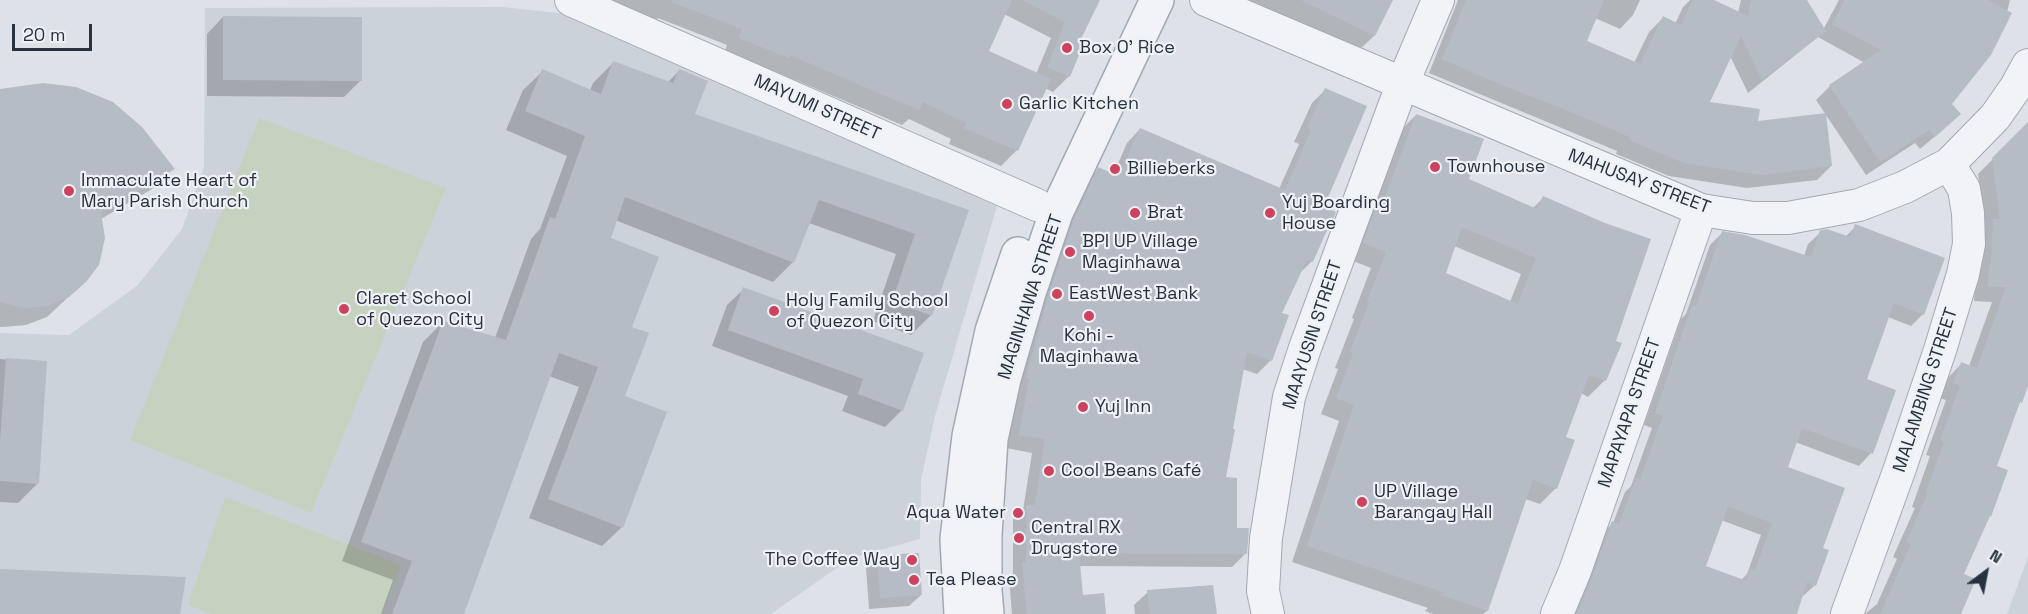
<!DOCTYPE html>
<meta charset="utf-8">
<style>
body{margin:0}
#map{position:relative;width:2028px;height:614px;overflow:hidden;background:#dee2e8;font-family:"Space Grotesk",sans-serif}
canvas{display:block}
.north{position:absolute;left:1956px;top:542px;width:60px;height:60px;-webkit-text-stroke:4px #eef1f5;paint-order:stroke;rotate:32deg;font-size:16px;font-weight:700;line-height:24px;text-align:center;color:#27313f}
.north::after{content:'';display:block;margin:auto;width:21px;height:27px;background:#27313f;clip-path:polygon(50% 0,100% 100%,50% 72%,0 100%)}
.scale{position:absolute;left:12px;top:24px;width:80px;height:27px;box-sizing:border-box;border:3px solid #27313f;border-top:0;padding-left:8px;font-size:18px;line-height:21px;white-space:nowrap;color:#27313f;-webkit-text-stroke:4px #eef1f5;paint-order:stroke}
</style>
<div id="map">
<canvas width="2028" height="614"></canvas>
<div class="north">N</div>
<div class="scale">20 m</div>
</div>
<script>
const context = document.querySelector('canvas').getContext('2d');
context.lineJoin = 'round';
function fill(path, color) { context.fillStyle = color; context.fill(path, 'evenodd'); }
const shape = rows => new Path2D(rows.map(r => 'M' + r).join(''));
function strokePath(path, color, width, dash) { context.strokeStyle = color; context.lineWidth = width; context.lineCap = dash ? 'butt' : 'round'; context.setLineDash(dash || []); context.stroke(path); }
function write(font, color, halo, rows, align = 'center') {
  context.font = font + ' "Space Grotesk",sans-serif'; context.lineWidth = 4.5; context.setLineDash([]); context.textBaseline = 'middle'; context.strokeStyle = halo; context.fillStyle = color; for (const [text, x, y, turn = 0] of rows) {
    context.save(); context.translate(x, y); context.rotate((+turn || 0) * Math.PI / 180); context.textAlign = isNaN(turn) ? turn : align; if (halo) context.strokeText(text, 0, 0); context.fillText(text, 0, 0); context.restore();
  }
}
const built = shape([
 [503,7,567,14,675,56,997,206,935,416,921,480,920,539,851,558,771,614,0,614,0,333,69,335,138,285,182,229,204,167,205,8],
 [2028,557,2028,614,2007,614]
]);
const green = shape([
 [259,118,446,188,311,513,130,440],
 [225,497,401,565,382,614,212,614,188,605]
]);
const shadow = shape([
 [599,0,1098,0,1079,39,1069,76,1053,92,1045,88,1017,150,1001,166,949,144,951,139,909,119,902,125,774,71,772,73,724,53,727,45,658,18,648,27],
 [1004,14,1051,38,1036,74,987,52],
 [1243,0,1391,0,1374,36,1357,52,1281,15,1279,17],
 [1458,0,1640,0,1633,15,1620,29,1595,18,1585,41,1634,63,1649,32,1663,18,1675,24,1683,7,1690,0,1711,0,1738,13,1741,0,1805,0,1823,30,1839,0,2010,0,2007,12,1950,104,1945,128,1920,149,1915,143,1866,175,1816,100,1830,86,1865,63,1818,37,1748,93,1730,56,1708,103,1756,123,1831,166,1817,180,1747,188,1669,176,1616,154,1617,151,1429,73],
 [223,17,361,80,344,97,207,96,207,34],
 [613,63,667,83,679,71,693,115,967,211,930,316,911,335,873,321,896,254,809,223,793,262,773,282,615,220,609,239,630,327,623,397,622,527,602,546,529,518,579,387,549,376,462,614,381,614,393,580,342,561,423,342,443,322,495,338,531,239,540,229,567,156,506,130,523,90,543,71,590,91,593,83],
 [1326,89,1322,208,1328,230,1324,234,1311,262,1299,274,1280,314,1271,360,1257,374,1242,369,1224,479,1235,530,1246,553,1232,567,1079,566,1082,596,1104,614,1012,614,1009,577,1013,573,1013,520,1023,510,1032,453,1006,448,1034,314,1085,183,1099,169,1113,175,1127,143,1140,129,1279,189,1299,144,1294,142,1312,103],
 [0,92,173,169,152,189,101,219,84,281,63,302,47,317,26,325,3,327,0,327],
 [1416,115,1467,180,1532,209,1543,198,1614,341,1605,380,1588,397,1581,393,1564,438,1556,488,1540,504,1525,499,1487,611,1483,614,1433,614,1425,611,1428,608,1292,562,1339,421,1321,414,1338,369,1335,368,1354,319,1352,318,1371,268,1348,259,1400,131],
 [1454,246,1521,274,1510,302,1444,274],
 [2028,124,2028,381,1995,467,1962,575,1959,614,1865,614,1877,604,1897,559,1893,557,1915,508,1912,507,1930,456,1926,455,1946,400,1939,398,1947,379,1961,364,1969,366,1992,302,1974,301,1979,235,1985,228,1978,174],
 [1856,226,1923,314,1911,326,1888,317,1865,380,1871,453,1859,466,1795,442,1786,468,1821,549,1815,585,1802,597,1801,597,1795,614,1570,614,1600,535,1613,523,1625,492,1631,486,1652,428,1644,425,1681,319,1686,314,1710,245,1722,233,1804,256,1808,244,1821,232,1845,237],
 [1721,520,1761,535,1747,574,1741,580,1704,566],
 [744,289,922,354,902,410,885,427,842,411,848,396,712,346,727,305],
 [0,359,46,363,38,483,18,503,0,502],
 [877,557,921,595,909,606,869,609,866,568],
 [1148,592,1216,614,1135,614,1134,605]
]);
const building = shape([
 [672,0,1012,0,989,51,1051,79,1018,151,964,128,966,123,923,102,919,110,790,55,789,58,739,38,742,29,672,2],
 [1022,0,1100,0,1081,39,1085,40,1070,77,1047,67,1065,22],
 [1301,0,1393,0,1375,36],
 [1466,0,1604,0,1587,41,1640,64,1663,16,1681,25,1693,0,1714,0,1748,16,1751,0,1807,0,1826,31,1762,80,1741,36,1710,102,1760,109,1758,121,1826,113,1832,166,1761,175,1684,163,1629,140,1630,137,1562,108,1504,86,1442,59],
 [1845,0,1988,0,2012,13,1991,55,1952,104,1961,114,1935,137,1929,130,1880,162,1829,85,1881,50,1832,24],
 [223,16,362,17,362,81,223,80],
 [613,61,673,83,679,69,708,81,695,114,969,210,932,316,892,301,915,234,819,200,794,263,625,197,611,238,659,257,632,327,649,333,625,396,667,412,623,528,548,499,598,367,559,353,464,614,392,614,412,561,361,542,443,321,506,340,550,217,555,219,585,136,525,111,542,69,601,94],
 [43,83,76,87,113,102,142,127,175,169,101,212,105,238,99,265,86,282,69,297,47,306,25,308,0,302,0,89],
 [1325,88,1367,106,1324,207,1336,212,1329,231,1327,230,1313,262,1307,260,1282,313,1289,315,1272,361,1247,352,1233,429,1235,429,1226,477,1237,478,1237,528,1249,528,1247,554,1079,553,1083,595,1104,593,1106,614,1027,614,1022,562,1026,562,1026,505,1035,505,1045,439,1019,435,1029,379,1026,378,1047,299,1068,237,1075,217,1098,167,1119,176,1140,128,1285,190,1311,130,1307,128],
 [1416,114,1484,139,1469,179,1537,209,1543,196,1605,223,1651,239,1616,341,1622,343,1606,381,1589,375,1566,437,1575,440,1557,489,1533,480,1488,611,1440,595,1446,593,1307,546,1354,405,1336,398,1353,353,1350,352,1369,303,1367,302,1386,252,1363,243,1378,201,1383,202],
 [1462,227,1536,258,1518,304,1446,273],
 [2028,122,2028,386,2022,403,2020,402,1997,466,2008,470,1991,517,1990,516,1964,574,1976,579,1961,614,1880,614,1911,544,1906,542,1928,493,1926,492,1944,442,1940,440,1960,386,1953,383,1961,362,1977,368,2006,287,1988,287,1989,265,1991,265,1993,219,2000,219,1992,158],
 [1855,224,1945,258,1924,315,1894,303,1867,379,1896,390,1873,454,1802,428,1788,467,1845,488,1823,548,1829,550,1816,586,1807,582,1797,614,1577,614,1592,578,1612,521,1619,524,1636,478,1640,480,1663,416,1655,413,1692,305,1696,306,1722,231,1745,235,1811,257,1820,230,1827,229,1850,237],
 [1728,506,1772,523,1755,570,1750,568,1747,581,1706,566],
 [743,287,924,353,903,411,858,394,863,379,728,330],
 [6,358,47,361,39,484,0,481,0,442],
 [919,553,922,595,880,598,877,555],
 [0,569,186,577,180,614,0,614],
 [1213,585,1217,614,1150,614,1147,590]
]);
const minor = shape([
 [571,0,1037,205],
 [1206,0,1701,210,1753,218,1788,218,1859,205,1905,187,1949,164,1995,117,2016,87,2028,65],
 [1268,614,1263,591,1266,538,1289,397,1305,348,1402,85,1438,0],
 [1557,614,1575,571,1701,210],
 [1847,614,1899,471,1940,350,1963,274,1969,244,1968,213,1964,189,1949,164]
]);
const tertiary = shape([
 [961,614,957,539,969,436,992,331,1018,254],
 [987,614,985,590,985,535,991,439,1004,379,1029,293,1056,213,1157,0]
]);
const markers = [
 [1067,48,6,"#ce425e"],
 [1007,104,6,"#ce425e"],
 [1435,167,6,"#ce425e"],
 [1115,169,6,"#ce425e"],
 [69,191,6,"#ce425e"],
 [1135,213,6,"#ce425e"],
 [1270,213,6,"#ce425e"],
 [1070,252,6,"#ce425e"],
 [1057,294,6,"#ce425e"],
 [344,309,6,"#ce425e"],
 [774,311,6,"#ce425e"],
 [1089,316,6,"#ce425e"],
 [1083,407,6,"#ce425e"],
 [1049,471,6,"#ce425e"],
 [1362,502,6,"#ce425e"],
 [1018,513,6,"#ce425e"],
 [1019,538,6,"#ce425e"],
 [912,560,6,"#ce425e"],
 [914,580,6,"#ce425e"]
];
const poiNames = [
 ["Box O' Rice",1079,48],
 ["Garlic Kitchen",1019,104],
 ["Townhouse",1447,167],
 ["Billieberks",1127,169],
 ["Immaculate Heart of",81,181],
 ["Mary Parish Church",81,202],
 ["Yuj Boarding",1282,203],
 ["House",1282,224],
 ["Brat",1147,213],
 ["BPI UP Village",1082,242],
 ["Maginhawa",1082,263],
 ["EastWest Bank",1069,294],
 ["Claret School",356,299],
 ["of Quezon City",356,320],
 ["Holy Family School",786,301],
 ["of Quezon City",786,322],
 ["Kohi -",1089,336,"center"],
 ["Maginhawa",1089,357,"center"],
 ["Yuj Inn",1095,407],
 ["Cool Beans Café",1061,471],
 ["UP Village",1374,492],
 ["Barangay Hall",1374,513],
 ["Aqua Water",1006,513,"right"],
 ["Central RX",1031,528],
 ["Drugstore",1031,549],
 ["The Coffee Way",900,560,"right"],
 ["Tea Please",926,580]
];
const streetNames = [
 ["MAYUMI STREET",817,108,24],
 ["MAHUSAY STREET",1639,182,21],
 ["MAGINHAWA STREET",1031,297,-72],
 ["MAAYUSIN STREET",1313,335,-72],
 ["MALAMBING STREET",1926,390,-72],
 ["MAPAYAPA STREET",1630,413,-71]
];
fill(built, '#ccd2da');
fill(green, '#c5d2bf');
fill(shadow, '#0003');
fill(building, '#b5bcc5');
strokePath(minor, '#a3a9b2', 34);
strokePath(tertiary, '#a3a9b2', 36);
strokePath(minor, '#f1f3f6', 32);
strokePath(tertiary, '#f1f3f6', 33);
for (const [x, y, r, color] of markers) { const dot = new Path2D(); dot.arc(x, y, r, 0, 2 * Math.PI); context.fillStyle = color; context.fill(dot); strokePath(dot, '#eef1f5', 2); }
write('18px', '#27313f', '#eef1f5', poiNames, 'left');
write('18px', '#27313f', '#eef1f5', streetNames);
</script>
